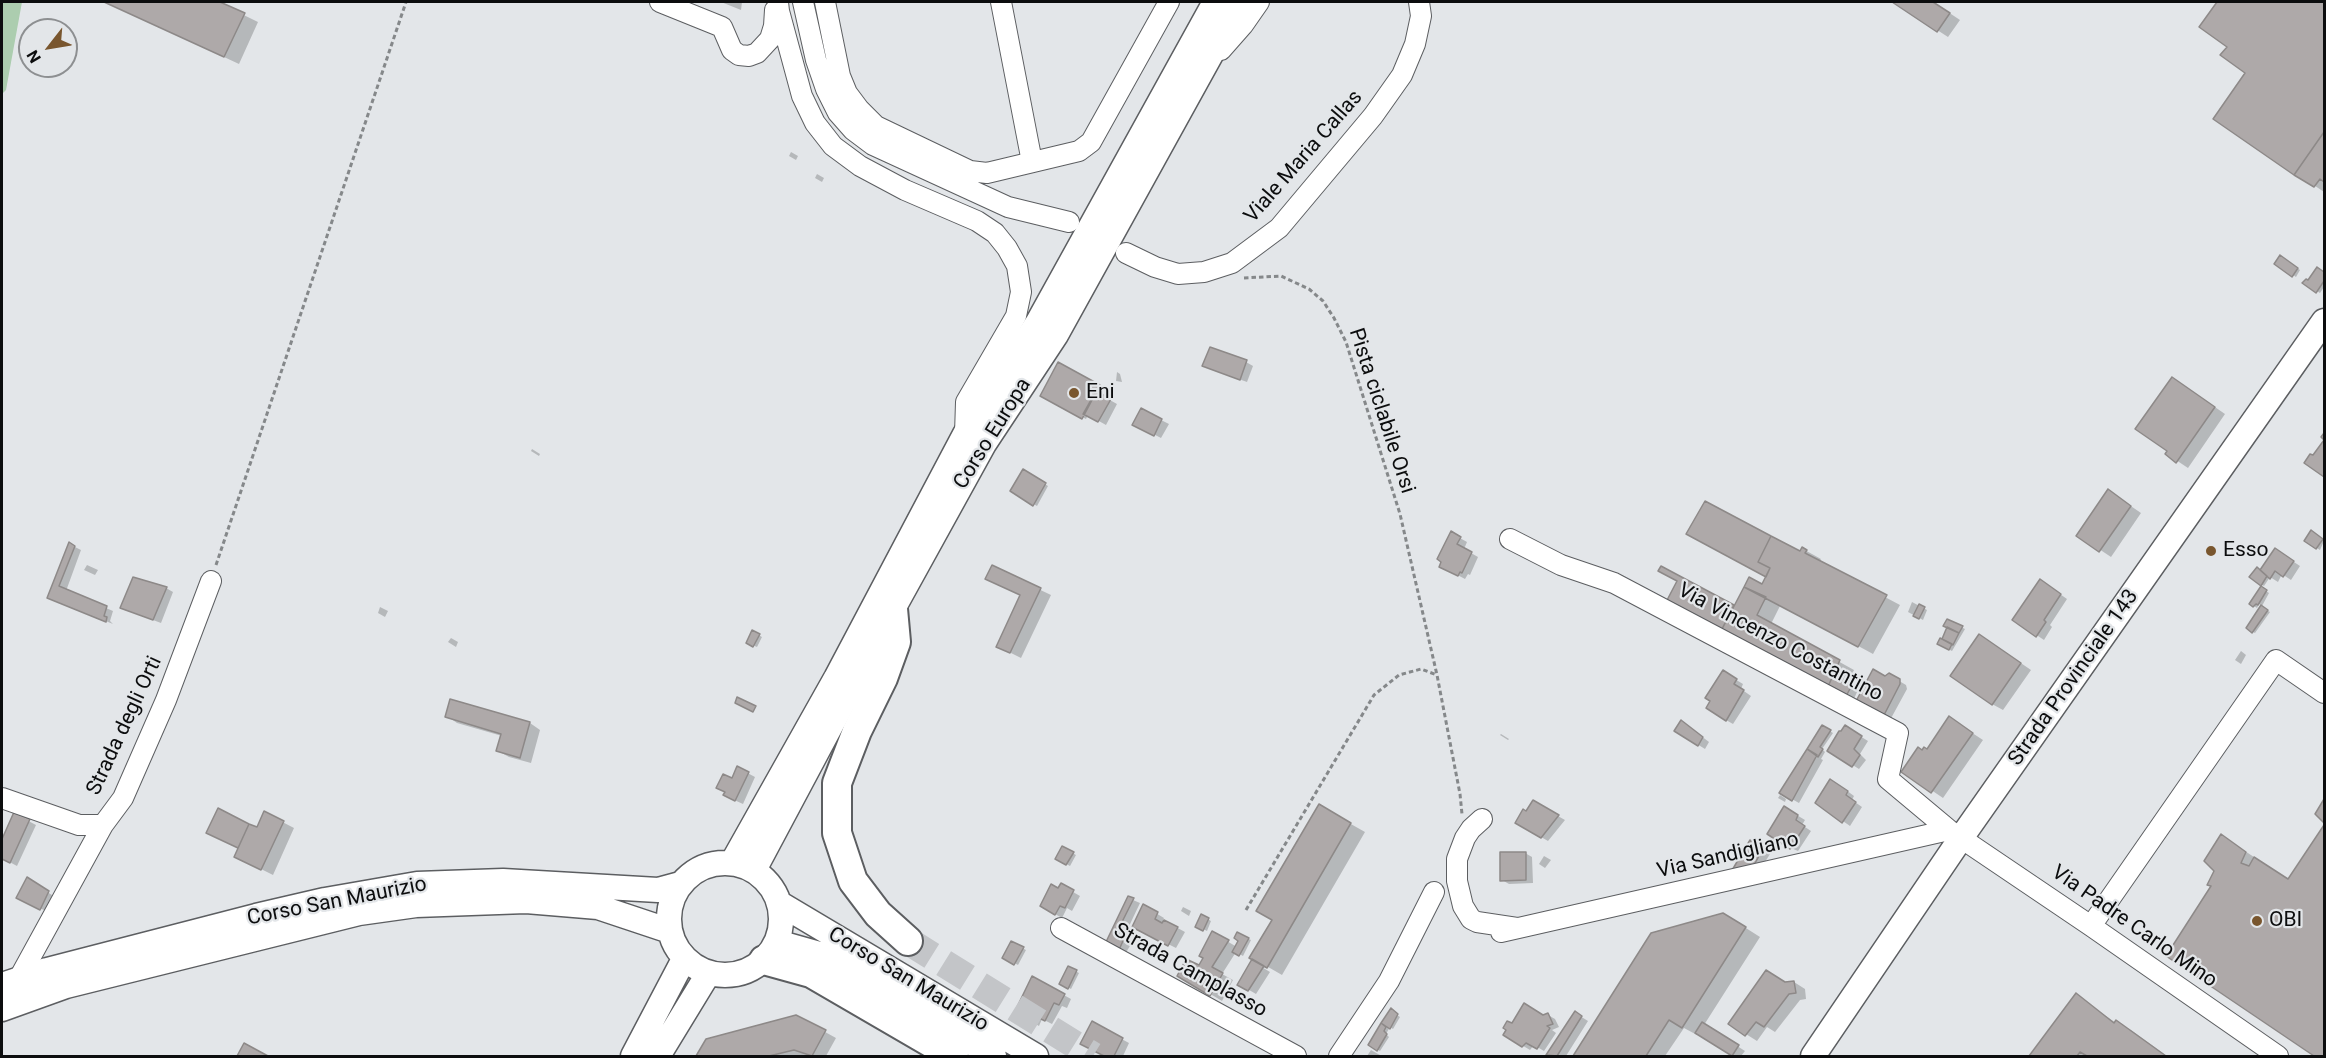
<!DOCTYPE html>
<style>
body{margin:0}
#map{position:relative;width:2326px;height:1058px;overflow:hidden;background:#e3e6e9;font-family:Roboto,sans-serif}
canvas{display:block}
.frame{position:absolute;inset:0;border:3px solid #0c0d0e;pointer-events:none}
.north{position:absolute;left:18px;top:18px;width:60px;height:60px;box-sizing:border-box;background:#e3e6e9;border:2px solid #8d8f91;border-radius:50%;rotate:239deg;font-size:16px;font-weight:700;line-height:24px;text-align:center;color:#0c0d0e}
.north::after{content:'';display:block;margin:auto;width:21px;height:27px;background:#79562e;clip-path:polygon(50% 0,100% 100%,50% 72%,0 100%)}
</style>
<div id="map">
<canvas width="2326" height="1058"></canvas>
<div class="frame"></div>
<div class="north">N</div>
</div>
<script>
const context = document.querySelector('canvas').getContext('2d');
context.lineJoin = 'round';
function fill(path, color) { context.fillStyle = color; context.fill(path, 'evenodd'); }
const shape = rows => new Path2D(rows.map(r => 'M' + r).join(''));
function strokePath(path, color, width, dash) { context.strokeStyle = color; context.lineWidth = width; context.lineCap = dash ? 'butt' : 'round'; context.setLineDash(dash || []); context.stroke(path); }
function write(font, color, halo, rows, align = 'center') {
  context.font = font + ' Roboto,sans-serif'; context.lineWidth = 4.5; context.setLineDash([]); context.textBaseline = 'middle'; context.strokeStyle = halo; context.fillStyle = color; for (const [text, x, y, turn = 0] of rows) {
    context.save(); context.translate(x, y); context.rotate((+turn || 0) * Math.PI / 180); context.textAlign = isNaN(turn) ? turn : align; if (halo) context.strokeText(text, 0, 0); context.fillText(text, 0, 0); context.restore();
  }
}
const green = shape([
 [2,2,22,2,6,90,2,94]
]);
const shadow = shape([
 [106,2,217,2,258,22,239,64],
 [721,2,742,2,741,10],
 [1894,2,1933,2,1960,20,1948,37],
 [2219,2,2324,2,2324,192,2215,118,2247,72,2229,46,2201,26],
 [791,152,798,156,796,160,789,156],
 [817,174,824,178,822,182,815,178],
 [2280,257,2300,270,2296,277,2276,263],
 [2318,269,2324,273,2324,287,2320,293,2304,283,2309,282],
 [1246,362,1253,366,1247,382,1211,369],
 [1059,364,1102,388,1099,394,1117,404,1106,425,1088,415,1086,419,1042,395],
 [1117,372,1120,374,1122,382,1116,381],
 [2183,385,2225,414,2188,468,2167,454],
 [1141,410,1169,424,1161,438,1134,424],
 [532,449,540,454,539,456,531,451],
 [1023,471,1048,486,1037,506,1012,491],
 [2119,498,2141,513,2111,557,2078,535],
 [2311,532,2324,541,2320,550,2306,541],
 [1451,533,1467,542,1464,549,1478,557,1470,575,1468,574,1465,579,1448,570],
 [75,547,81,550,66,591,113,611,110,621,113,624,49,598],
 [1803,549,1821,559,1819,562,1900,605,1873,654,1781,604,1771,624,1854,670,1848,683,1858,690,1852,703,1667,603,1679,581,1661,568,1735,607,1763,586],
 [2282,554,2300,566,2291,580,2282,574,2278,582,2270,577,2264,586,2251,577],
 [87,565,98,570,95,575,84,570],
 [992,567,1051,595,1021,658,1009,652,1022,595],
 [2047,585,2067,599,2050,625,2052,627,2044,640,2014,620],
 [166,588,173,592,161,623,129,611],
 [2261,588,2269,593,2262,606,2259,604,2257,608,2251,604],
 [1912,602,1927,610,1923,620,1908,612],
 [380,607,388,611,385,617,378,613],
 [2261,607,2270,612,2255,633,2253,632],
 [1948,621,1965,629,1952,651,1939,644,1949,627],
 [753,632,762,637,757,647,748,643],
 [451,638,458,642,456,647,448,642],
 [1990,642,2031,670,2003,710,1992,704],
 [2241,651,2246,655,2241,664,2235,660],
 [1723,672,1743,684,1741,689,1751,696,1733,724,1726,720],
 [1889,675,1906,685,1907,689,1889,722,1856,704],
 [447,716,530,723,540,730,531,763,509,757,498,751,502,736,457,723],
 [1960,725,1983,740,1943,798,1903,771,1923,751,1927,750],
 [1688,726,1709,742,1705,749,1676,731],
 [1823,727,1833,733,1822,749,1825,752,1821,759,1823,760,1799,803,1781,793],
 [1845,727,1868,741,1860,754,1866,760,1859,769,1829,750],
 [1501,734,1509,739,1508,740,1500,735],
 [738,768,755,777,743,804,732,799,732,780],
 [1838,784,1854,796,1852,800,1862,807,1850,826,1817,803],
 [1780,795,1786,799,1785,802,1778,798],
 [1533,802,1565,820,1548,841,1517,823],
 [1319,806,1365,832,1282,975,1256,960,1255,963,1270,972,1256,994,1239,984,1274,919],
 [1785,808,1805,820,1802,825,1811,831,1798,851,1791,848],
 [218,810,258,829,265,813,294,828,273,875,247,862,240,848,215,836],
 [15,814,36,825,17,866,2,858,2,843],
 [2324,828,2324,1056,2317,1056,2168,955,2213,887,2222,836,2289,880],
 [1757,846,1770,854,1760,870,1736,880],
 [1063,848,1076,855,1070,866,1057,859],
 [1525,853,1532,857,1533,883,1509,884,1502,880],
 [1544,856,1551,860,1545,868,1539,864],
 [27,879,55,897,48,912,25,901],
 [1061,885,1080,896,1072,911,1067,908,1062,918,1041,906],
 [1133,900,1140,903,1122,941,1130,946,1125,954,1107,944],
 [1144,906,1164,918,1163,920,1185,932,1176,948,1140,930],
 [1183,907,1191,911,1189,916,1181,911],
 [1202,916,1211,921,1207,931,1197,926],
 [1738,923,1760,937,1704,1025,1745,1051,1741,1056,1736,1056,1699,1034,1697,1035,1684,1028,1665,1056,1575,1056,1652,934],
 [1213,933,1237,947,1240,940,1238,934,1251,940,1243,956,1236,952,1222,974,1233,980,1222,1001,1179,975,1200,967],
 [1012,943,1026,950,1018,965,1004,957],
 [1069,968,1079,973,1071,989,1061,984],
 [1033,978,1071,999,1067,1008,1062,1006,1052,1024,1042,1019,1039,1026,1027,1019,1025,1021,1033,1026,1016,1017],
 [1794,982,1805,989,1806,999,1800,1000,1775,1032,1767,1027,1757,1041,1730,1024,1786,984],
 [2076,995,2116,1023,2131,1030,2167,1056,2031,1056],
 [1391,1011,1400,1017,1393,1029,1390,1027,1386,1034,1389,1037,1380,1051,1370,1045],
 [1575,1013,1588,1021,1566,1056,1551,1056,1548,1054],
 [1548,1015,1555,1019,1559,1027,1552,1030,1556,1033,1544,1051,1534,1045,1530,1050,1505,1035,1512,1025],
 [796,1016,836,1038,826,1056,698,1056,707,1040],
 [1092,1023,1129,1043,1123,1056,1107,1056,1089,1048],
 [1371,1050,1378,1054,1382,1056,1367,1056]
]);
const building = shape([
 [104,2,220,2,245,13,224,57,104,2],
 [1892,2,1933,2,1950,13,1937,32,1892,2],
 [2217,2,2324,2,2324,132,2294,175,2213,119,2245,73,2220,55,2227,47,2199,27,2217,2],
 [2324,132,2324,182,2320,179,2314,187,2294,175,2324,132],
 [2280,255,2298,268,2292,277,2274,264,2280,255],
 [2317,267,2324,272,2324,281,2316,293,2302,283,2306,279,2308,280,2317,267],
 [1210,347,1247,360,1240,380,1202,366,1210,347],
 [1058,362,1100,385,1082,419,1040,396,1058,362],
 [2172,377,2215,407,2176,463,2165,454,2167,451,2135,429,2172,377],
 [1096,391,1111,399,1098,422,1083,414,1096,391],
 [1141,408,1162,419,1154,436,1132,425,1141,408],
 [2324,433,2324,477,2304,463,2310,454,2313,455,2324,440,2321,437,2324,433],
 [1023,469,1046,483,1033,506,1010,491,1023,469],
 [2108,489,2131,506,2099,552,2076,536,2108,489],
 [1705,501,1771,536,1758,562,1770,568,1766,577,1686,534,1705,501],
 [2311,530,2323,539,2316,549,2304,541,2311,530],
 [1451,531,1461,537,1457,544,1472,552,1462,573,1460,572,1458,576,1439,567,1441,562,1437,559,1451,531],
 [1771,536,1800,551,1802,547,1807,550,1805,553,1887,595,1858,647,1744,587,1749,577,1762,584,1770,568,1758,562,1771,536],
 [69,542,75,546,59,586,107,606,104,616,107,617,106,622,47,598,69,542],
 [2275,548,2294,561,2283,577,2275,571,2270,579,2260,570,2275,548],
 [992,565,1041,588,1010,653,996,647,1020,595,985,579,992,565],
 [1661,566,1734,605,1720,633,1665,604,1677,581,1658,571,1661,566],
 [2257,567,2267,576,2261,586,2249,577,2257,567],
 [133,577,167,587,153,620,120,608,133,577],
 [2040,579,2061,594,2044,620,2046,622,2036,637,2012,620,2040,579],
 [2261,586,2267,590,2258,605,2256,604,2253,607,2249,604,2261,586],
 [1744,587,1766,597,1757,615,1840,660,1826,691,1720,633,1744,587],
 [1919,604,1925,607,1919,619,1913,616,1919,604],
 [2261,605,2268,610,2252,633,2246,628,2261,605],
 [1947,619,1963,626,1959,633,1943,626,1947,619],
 [1947,627,1959,633,1953,645,1942,639,1947,627],
 [752,630,760,634,753,647,746,643,752,630],
 [1979,634,2021,663,1992,705,1950,676,1979,634],
 [1940,638,1952,644,1949,650,1937,644,1940,638],
 [1873,669,1885,676,1889,673,1900,679,1900,684,1882,719,1854,705,1873,669],
 [1723,670,1737,679,1734,684,1744,690,1726,721,1706,708,1710,701,1705,698,1723,670],
 [1834,673,1852,685,1844,700,1826,691,1834,673],
 [737,697,756,706,753,712,735,703,737,697],
 [450,699,530,722,520,758,496,751,501,734,445,717,450,699],
 [1949,716,1973,733,1931,793,1901,772,1918,747,1922,750,1924,747,1927,749,1949,716],
 [1681,720,1703,737,1698,746,1674,731,1681,720],
 [1822,725,1831,730,1820,747,1823,749,1818,757,1807,749,1822,725],
 [1845,725,1862,736,1854,749,1860,755,1852,767,1827,751,1839,731,1841,731,1845,725],
 [1807,749,1817,755,1792,801,1779,793,1807,749],
 [737,766,749,772,735,801,723,795,725,792,716,788,723,774,732,778,737,766],
 [1830,779,1848,791,1846,795,1856,802,1842,823,1815,803,1830,779],
 [2324,799,2324,823,2315,814,2324,799],
 [1533,800,1559,815,1541,838,1515,823,1523,809,1526,811,1533,800],
 [1319,804,1351,823,1267,968,1249,958,1272,920,1256,911,1319,804],
 [1784,806,1798,815,1796,820,1805,826,1790,849,1767,834,1784,806],
 [218,808,249,824,238,848,206,833,218,808],
 [264,811,284,821,261,870,234,857,249,824,257,827,264,811],
 [14,812,30,819,10,863,2,859,2,839,14,812],
 [2324,825,2324,1056,2314,1056,2166,956,2211,886,2207,885,2214,871,2204,861,2221,834,2246,852,2241,863,2249,866,2254,857,2288,879,2324,825],
 [1750,840,1763,849,1754,865,1728,877,1750,840],
 [1062,846,1074,852,1066,865,1055,859,1062,846],
 [1500,852,1526,852,1526,880,1500,881,1500,852],
 [27,877,49,891,40,910,16,898,27,877],
 [1061,883,1074,890,1065,908,1060,906,1055,915,1040,906,1051,884,1058,888,1061,883],
 [1128,896,1134,898,1115,936,1123,941,1118,952,1105,944,1128,896],
 [1143,904,1158,912,1155,919,1162,923,1164,920,1178,927,1168,946,1132,927,1143,904],
 [1723,913,1746,927,1682,1028,1669,1020,1646,1056,1573,1056,1651,933,1723,913],
 [1201,914,1209,918,1203,931,1195,927,1201,914],
 [1212,931,1229,940,1212,967,1223,973,1210,996,1177,976,1186,959,1199,965,1203,958,1199,956,1212,931],
 [1237,932,1249,938,1239,956,1232,952,1238,941,1234,938,1237,932],
 [1011,941,1024,947,1014,965,1002,958,1011,941],
 [1252,959,1264,966,1248,991,1237,985,1252,959],
 [1068,966,1077,970,1068,989,1059,984,1068,966],
 [1766,970,1785,982,1794,981,1796,993,1789,994,1764,1027,1756,1022,1745,1036,1728,1024,1766,970],
 [1032,976,1065,994,1059,1005,1054,1003,1045,1021,1035,1016,1031,1023,1016,1014,1019,1008,1017,1007,1032,976],
 [2076,993,2114,1023,2116,1020,2166,1056,2087,1056,2080,1052,2077,1056,2029,1056,2076,993],
 [1524,1003,1543,1015,1548,1013,1553,1024,1547,1026,1550,1028,1537,1049,1526,1043,1522,1047,1503,1035,1506,1030,1503,1028,1507,1021,1512,1023,1524,1003],
 [1391,1008,1398,1014,1390,1029,1381,1023,1391,1008],
 [1575,1011,1582,1016,1557,1056,1546,1055,1575,1011],
 [796,1015,826,1030,812,1056,794,1050,769,1056,696,1056,706,1039,796,1015],
 [1092,1021,1123,1038,1114,1056,1104,1056,1080,1044,1092,1021],
 [1702,1022,1739,1045,1732,1056,1695,1033,1702,1022],
 [1381,1023,1386,1027,1384,1031,1387,1034,1377,1051,1368,1045,1381,1023],
 [244,1043,268,1056,237,1056,244,1043]
]);
const highwayTunnel = shape([
 [908,941,1093,1056]
]);
const path = shape([
 [1244,278,1281,276,1309,289,1323,301,1334,318,1346,342,1400,514,1437,675,1460,794,1462,814],
 [216,565,406,2],
 [1246,910,1374,695,1399,675,1421,669,1437,675]
]);
const minor = shape([
 [660,2,722,27,732,50,739,55,749,56,757,53,770,39,774,26,775,10],
 [778,2,779,11,802,96,815,123,833,146,860,166,905,190,977,221,995,233,1007,248,1017,266,1021,292,1016,316,966,402,965,434],
 [803,2,816,60,826,89,838,113,853,130,873,145,1008,207,1069,222],
 [825,2,840,76,847,93,859,109,876,126,970,171,987,173,1079,151,1091,142,1169,2],
 [1001,2,1032,162],
 [1221,50,1243,25,1259,2],
 [1126,253,1155,267,1178,274,1204,272,1232,263,1279,228,1373,116,1402,75,1415,44,1421,16,1419,2],
 [1510,539,1561,565,1614,583,1898,733,1888,779,1949,830,2091,926,2278,1056],
 [2,798,79,825,103,825],
 [1482,819,1471,829,1465,838,1457,859,1457,881,1463,906,1471,919,1477,922,1517,928],
 [2091,926,2276,660,2324,693],
 [1061,928,1296,1056],
 [1501,932,1949,830],
 [18,980,103,825,123,798,166,700,211,581],
 [1339,1056,1389,981,1434,892]
]);
const major = shape([
 '669 919a56 56 0 1 1 112 0a56 56 0 1 1-112 0Z',
 [732,863,836,678,965,434,1038,322,1215,2],
 [754,870,893,609,984,444,1056,335,1240,2],
 [779,903,1036,1056],
 [777,942,823,955,994,1056],
 [2,985,47,970,256,916,325,900,417,884,503,881,658,890,680,884],
 [2,1009,66,986,359,913,416,905,526,901,598,907,670,931],
 [633,1056,684,959],
 [658,1056,708,974],
 [1813,1056,1961,838,2324,321]
]);
const highway = shape([
 [893,609,896,642,883,678,857,731,837,783,837,833,853,881,878,914,908,941],
 [764,960,811,973,954,1056]
]);
const markers = [
 [1074,393,6,"#79562e"],
 [2211,551,6,"#79562e"],
 [2257,921,6,"#79562e"]
];
const streetNames = [
 ["Viale Maria Callas",1304,157,-49],
 ["Pista ciclabile Orsi",1381,411,72],
 ["Corso Europa",993,434,-58],
 ["Via Vincenzo Costantino",1780,643,28],
 ["Strada Provinciale 143",2074,678,-55],
 ["Strada degli Orti",125,726,-65],
 ["Via Sandigliano",1728,856,-13],
 ["Corso San Maurizio",337,902,-11],
 ["Via Padre Carlo Mino",2134,927,35],
 ["Strada Camplasso",1190,971,29],
 ["Corso San Maurizio",908,980,31]
];
const poiNames = [
 ["Eni",1086,393],
 ["Esso",2223,551],
 ["OBI",2269,921]
];
fill(green, '#accdaf');
fill(shadow, '#0003');
fill(building, '#aea9a9');
strokePath(building, '#8d8988', 1.5);
strokePath(highwayTunnel, '#c3c5c8', 28, [28, 14]);
strokePath(minor, '#5c5e61', 22);
strokePath(major, '#5c5e61', 27);
strokePath(highway, '#5c5e61', 32);
strokePath(path, '#85888a', 3, [4.5, 3]);
strokePath(minor, '#fff', 20);
strokePath(major, '#fff', 24);
strokePath(highway, '#fff', 28);
for (const [x, y, r, color] of markers) { const dot = new Path2D(); dot.arc(x, y, r, 0, 2 * Math.PI); context.fillStyle = color; context.fill(dot); strokePath(dot, '#e3e6e9', 2); }
write('21px', '#0c0d0e', '#e3e6e9', streetNames);
write('21px', '#0c0d0e', '#e3e6e9', poiNames, 'left');
</script>
